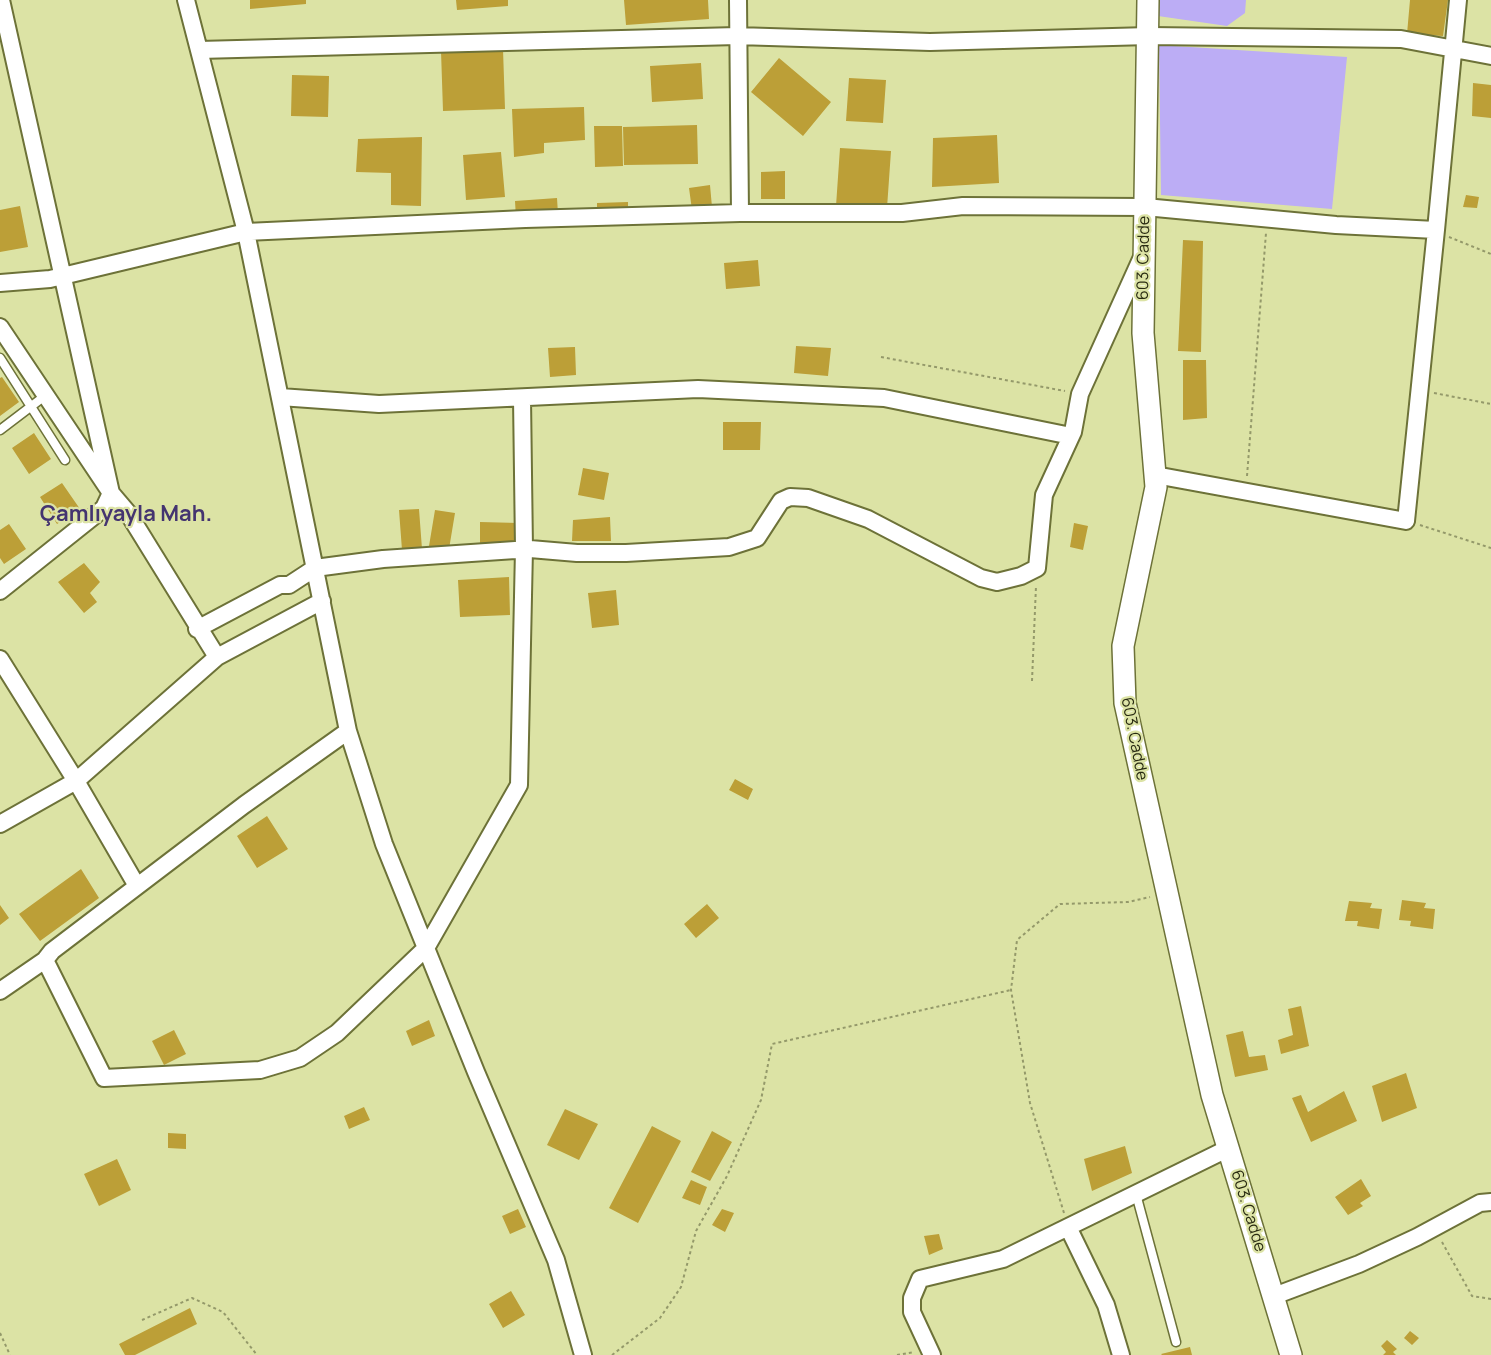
<!DOCTYPE html>
<meta charset="utf-8">
<style>
body{margin:0}
canvas{display:block;background:#dce3a5}
</style>
<canvas width="1491" height="1355"></canvas>
<script>
const context = document.querySelector('canvas').getContext('2d');
context.lineJoin = 'round';
function fill(path, color) { context.fillStyle = color; context.fill(path, 'evenodd'); }
const shape = rows => new Path2D(rows.map(r => 'M' + r).join(''));
function strokePath(path, color, width, dash) { context.strokeStyle = color; context.lineWidth = width; context.lineCap = dash ? 'butt' : 'round'; context.setLineDash(dash || []); context.stroke(path); }
function write(font, color, halo, rows, align = 'center') {
  context.font = font + ' Manrope,sans-serif'; context.lineWidth = 4.5; context.setLineDash([]); context.textBaseline = 'middle'; context.strokeStyle = halo; context.fillStyle = color; for (const [text, x, y, turn = 0] of rows) {
    context.save(); context.translate(x, y); context.rotate((+turn || 0) * Math.PI / 180); context.textAlign = isNaN(turn) ? turn : align; if (halo) context.strokeText(text, 0, 0); context.fillText(text, 0, 0); context.restore();
  }
}
const green = shape([
 [1158,0,1246,0,1245,13,1227,26,1158,16],
 [1159,45,1347,57,1332,209,1161,195]
]);
const building = shape([
 [250,0,306,0,306,4,250,9],
 [456,0,508,0,508,6,457,10],
 [624,0,708,0,709,19,626,25],
 [1410,0,1448,0,1443,36,1407,34],
 [503,49,505,109,443,111,441,51],
 [779,58,831,102,803,136,751,92],
 [701,63,703,99,652,102,650,66],
 [292,75,329,76,328,117,291,116],
 [849,78,886,80,883,123,846,121],
 [1473,83,1491,85,1491,118,1472,116],
 [584,107,585,140,544,143,544,153,514,157,512,109],
 [697,125,698,164,624,165,623,127],
 [594,126,622,126,623,166,595,167],
 [997,135,999,183,932,187,933,138],
 [422,137,421,206,391,205,391,173,356,172,358,139],
 [840,148,891,151,887,208,836,206],
 [501,152,505,197,466,200,463,155],
 [785,171,785,199,761,199,761,172],
 [710,185,712,207,692,210,689,188],
 [1466,195,1479,197,1477,208,1463,207],
 [557,198,558,214,516,218,515,201],
 [628,202,628,215,597,215,597,203],
 [20,206,28,247,0,252,0,210],
 [1183,240,1203,241,1201,352,1178,351],
 [758,260,760,286,726,289,724,263],
 [796,346,831,348,828,376,794,373],
 [575,347,576,375,550,377,548,348],
 [1183,360,1206,360,1207,418,1183,420],
 [2,377,19,402,0,416,0,378],
 [723,422,761,422,760,450,723,450],
 [34,433,51,459,29,474,12,448],
 [583,468,609,473,604,500,578,495],
 [62,483,80,509,57,524,40,497],
 [419,509,422,549,402,550,399,510],
 [435,510,455,513,449,549,429,546],
 [610,517,611,541,572,541,573,520],
 [480,522,519,523,518,546,480,545],
 [1074,523,1088,526,1083,550,1070,547],
 [9,524,26,549,4,564,0,558,0,530],
 [84,563,100,582,90,593,97,602,84,613,58,582],
 [509,577,510,615,460,617,458,580],
 [616,590,619,625,592,628,588,593],
 [735,779,753,789,748,800,729,790],
 [267,816,288,849,257,868,237,836],
 [81,869,99,898,40,941,19,914],
 [1402,900,1426,903,1424,908,1435,909,1433,929,1410,926,1411,921,1399,920],
 [1349,901,1372,903,1370,908,1382,909,1379,929,1357,926,1358,921,1345,921],
 [707,904,719,918,696,938,684,924],
 [0,905,9,918,0,925],
 [1301,1006,1309,1046,1281,1054,1278,1040,1293,1035,1288,1009],
 [429,1020,435,1036,412,1046,406,1031],
 [174,1030,186,1054,164,1065,152,1041],
 [1243,1031,1249,1057,1265,1055,1268,1070,1235,1077,1226,1035],
 [1406,1073,1417,1108,1382,1122,1372,1086],
 [1344,1091,1357,1121,1311,1142,1292,1098,1301,1095,1308,1112],
 [364,1107,370,1120,349,1129,344,1116],
 [565,1109,598,1124,579,1160,547,1145],
 [652,1126,681,1141,638,1223,609,1208],
 [712,1131,732,1142,710,1181,691,1172],
 [168,1133,186,1134,186,1149,168,1148],
 [1125,1146,1132,1173,1092,1191,1084,1159],
 [117,1159,131,1190,99,1206,84,1174],
 [1361,1179,1371,1196,1360,1203,1363,1206,1348,1215,1335,1197],
 [691,1180,707,1187,700,1205,682,1198],
 [518,1209,526,1227,510,1234,502,1216],
 [722,1209,734,1213,725,1232,712,1225],
 [939,1234,943,1249,929,1255,924,1236],
 [511,1291,525,1315,503,1328,489,1304],
 [190,1308,197,1324,135,1355,125,1355,119,1344],
 [1410,1331,1419,1338,1412,1345,1404,1338],
 [1387,1340,1397,1349,1393,1352,1396,1355,1383,1355,1386,1352,1381,1346],
 [1190,1347,1192,1355,1162,1355,1161,1354]
]);
const path = shape([
 [1449,237,1491,254],
 [881,357,1065,391],
 [1434,393,1491,404],
 [1247,476,1266,233],
 [1420,525,1491,548],
 [1032,681,1036,586],
 [1064,1213,1030,1103,1011,990,1017,940,1060,904,1128,902,1150,897],
 [1442,1242,1472,1296,1491,1299],
 [142,1320,192,1298,223,1312,257,1355],
 [0,1333,10,1355],
 [612,1355,660,1318,681,1287,696,1231,727,1176,761,1100,772,1044,1011,990],
 [897,1355,914,1352]
]);
const service = shape([
 [0,358,65,460],
 [0,430,46,395],
 [1136,1194,1176,1342]
]);
const minor = shape([
 [1,0,111,493,128,513,217,657,322,601],
 [186,0,246,232,348,731,384,844,476,1072,556,1260,583,1355],
 [738,0,740,213],
 [199,50,737,36,930,42,1149,36,1401,39,1491,56],
 [0,283,50,279,246,232,525,219,740,213,902,213,963,206,1145,207,1336,225,1436,230,1458,0],
 [0,327,111,493,104,508,0,591],
 [280,397,379,404,698,389,884,398,1071,436],
 [1155,475,1406,521,1436,230],
 [197,629,280,585,289,585,315,568,383,559,530,549,577,553,626,553,729,547,757,538,781,501,790,497,808,498,868,519,981,578,997,582,1021,576,1037,568,1044,495,1073,432,1080,394,1142,257],
 [0,659,76,781,0,824],
 [348,731,244,805,52,951,45,960,104,1078,260,1070,300,1058,337,1033,426,948,519,785,524,549,522,398],
 [137,886,76,781,217,657],
 [0,991,45,960],
 [1068,1227,1106,1305,1121,1355],
 [1274,1296,1359,1264,1417,1237,1480,1203,1491,1202],
 [932,1355,912,1312,912,1298,920,1279,1003,1259,1229,1148]
]);
const tertiary = shape([
 [1148,0,1143,333,1156,487,1123,646,1125,703,1212,1095,1291,1355]
]);
const streetNames = [
 ["603. Cadde",1144,258,-89],
 ["603. Cadde",1134,739,79],
 ["603. Cadde",1248,1211,73]
];
const districtNames = [
 ["Çamlıyayla Mah.",126,515]
];
fill(green, '#bcadf5');
fill(building, '#bc9f37');
strokePath(service, '#6d7238', 11);
strokePath(minor, '#6d7238', 20);
strokePath(tertiary, '#6d7238', 24);
strokePath(path, '#94996a', 2, [3, 3]);
strokePath(service, '#fff', 8);
strokePath(minor, '#fff', 16);
strokePath(tertiary, '#fff', 21);
write('16px', '#292b12', '#dce3a5', streetNames);
write('bold 22px', '#443470', '#dce3a5', districtNames);
</script>
